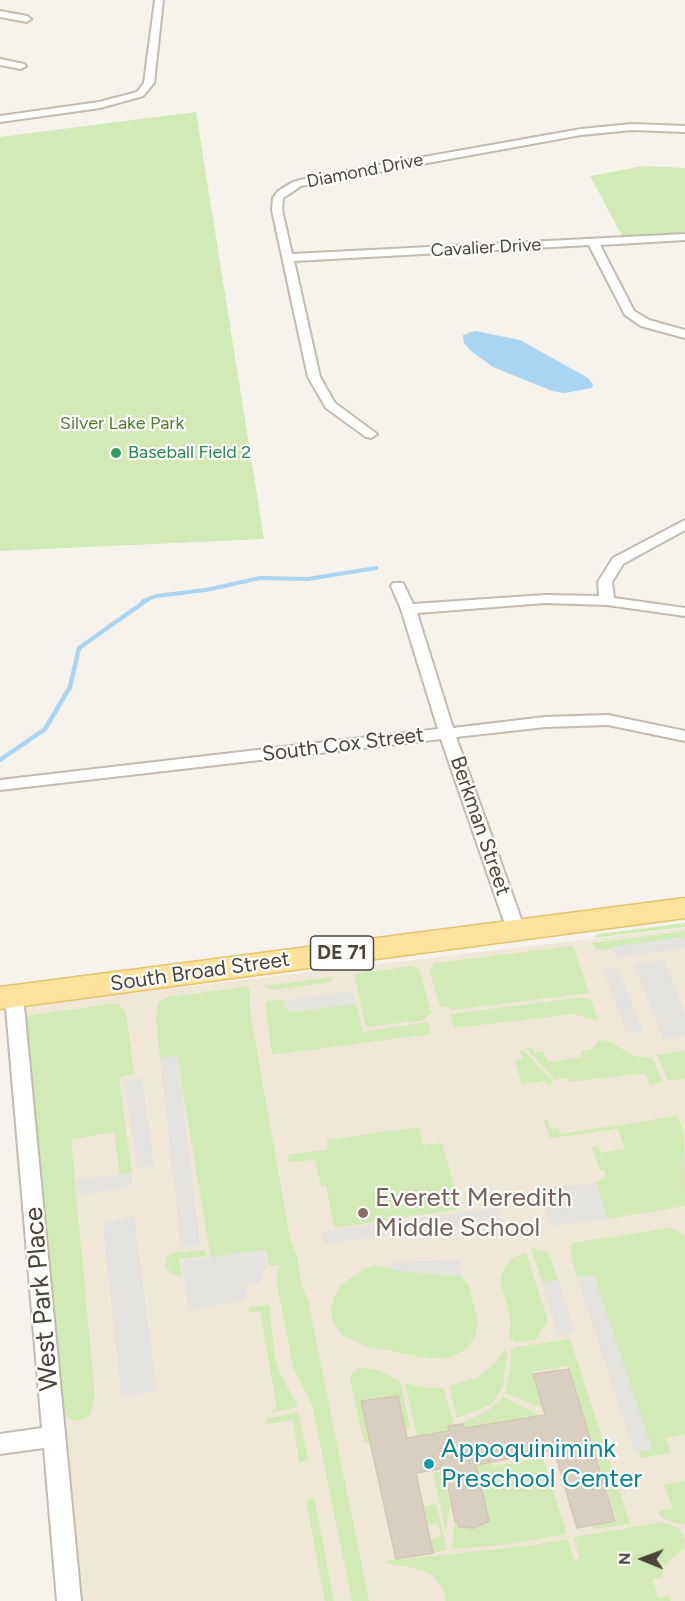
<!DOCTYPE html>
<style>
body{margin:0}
#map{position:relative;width:685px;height:1601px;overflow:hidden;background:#f6f3ec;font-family:Figtree,sans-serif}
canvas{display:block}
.north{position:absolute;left:613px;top:1529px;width:60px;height:60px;-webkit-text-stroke:4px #fff;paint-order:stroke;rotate:271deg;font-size:16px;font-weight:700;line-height:24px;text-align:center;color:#4b4439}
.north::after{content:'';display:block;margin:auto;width:21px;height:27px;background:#4b4439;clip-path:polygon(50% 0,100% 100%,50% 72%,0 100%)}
</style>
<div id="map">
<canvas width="685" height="1601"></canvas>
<div class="north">N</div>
</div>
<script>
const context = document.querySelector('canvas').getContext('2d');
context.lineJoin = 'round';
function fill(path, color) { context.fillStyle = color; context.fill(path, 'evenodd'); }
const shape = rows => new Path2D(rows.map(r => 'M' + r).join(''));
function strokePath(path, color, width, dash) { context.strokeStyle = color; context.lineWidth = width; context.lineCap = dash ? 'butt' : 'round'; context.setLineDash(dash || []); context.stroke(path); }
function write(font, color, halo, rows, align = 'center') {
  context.font = font + ' Figtree,sans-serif'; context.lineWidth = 4.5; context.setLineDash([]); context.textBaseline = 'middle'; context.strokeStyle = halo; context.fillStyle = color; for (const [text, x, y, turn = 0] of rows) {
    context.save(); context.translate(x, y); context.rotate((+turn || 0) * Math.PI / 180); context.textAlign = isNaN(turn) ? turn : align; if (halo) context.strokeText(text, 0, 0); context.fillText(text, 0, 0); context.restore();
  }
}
const education = shape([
 [685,928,685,1601,77,1601,22,1006]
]);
const green = shape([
 [196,112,264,539,0,551,0,137],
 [643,166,685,168,685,232,622,236,590,176],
 [685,923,685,927,593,938,598,934],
 [685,931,685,937,604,950,595,949,593,943],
 [573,946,589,993,451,1010,449,1008,440,1006,429,969,433,968,434,963],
 [412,966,419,970,432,1014,428,1015,425,1020,366,1027,354,974],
 [333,977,329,982,274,990,263,986],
 [244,987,249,988,250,1012,290,1238,297,1257,302,1286,308,1301,369,1601,352,1601,312,1405,293,1367,276,1279,280,1265,269,1266,266,1251,211,1259,177,1056,160,1058,156,1016,159,1002,168,997],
 [583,997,591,1000,598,1021,574,1014,454,1028,450,1014],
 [284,1000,287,1012,356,1004,363,1032,428,1022,431,1034,272,1055,265,1001],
 [111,1004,118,1004,126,1012,134,1074,119,1077,132,1173,120,1175,114,1132,71,1140,95,1397,90,1415,81,1420,73,1420,62,1414,23,1016],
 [600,1040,611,1042,633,1056,652,1058,662,1082,650,1085,645,1073,569,1082,567,1078,555,1080,526,1048,533,1047,535,1053,543,1052,548,1062,582,1057,581,1051,592,1049],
 [520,1050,523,1050,552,1080,552,1083,547,1085,546,1081,522,1084,515,1061,522,1059],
 [685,1051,685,1079,668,1081,657,1055],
 [677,1116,684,1133,685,1206,607,1219,596,1182,606,1178,604,1170,600,1170,592,1147,598,1147,601,1153,625,1149,618,1129,550,1138,544,1121,547,1118,550,1129,558,1128,561,1134],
 [419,1127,423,1145,442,1143,460,1209,334,1228,326,1186,321,1186,315,1160,289,1162,288,1154,327,1150,327,1140],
 [667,1228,678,1231,685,1236,685,1435,666,1438,671,1453,641,1458,638,1451,652,1449,594,1276,577,1277,571,1255,572,1243],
 [531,1248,544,1251,549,1254,558,1280,542,1282],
 [205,1250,206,1256,179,1259,182,1276,172,1274,165,1266,167,1256,173,1253],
 [526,1253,548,1321,536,1339,516,1343,509,1337,511,1320,500,1281,504,1268,512,1258],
 [375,1265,401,1271,461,1276,469,1287,478,1322,475,1337,470,1344,463,1351,451,1357,431,1359,365,1346,342,1335,332,1320,331,1310,335,1294,342,1284,366,1268],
 [269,1305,275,1359,280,1373,298,1407,265,1414,277,1409,260,1311,250,1312,249,1307],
 [570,1339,630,1524,594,1529,592,1525,617,1522,568,1366,532,1372,543,1408,505,1393,511,1365,511,1350,515,1347],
 [505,1348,507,1352,503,1385,496,1398,490,1405,457,1418,449,1386,476,1378,490,1368,501,1356],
 [359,1367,378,1370,400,1381,410,1428,405,1429,397,1396,362,1401,370,1442,364,1443,350,1379,352,1373],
 [405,1383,429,1389,443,1388,454,1425,449,1426,449,1431,417,1436],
 [503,1397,542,1416,465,1428,463,1424,460,1424,489,1410],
 [298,1412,308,1460,299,1463,293,1420,267,1424,266,1419],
 [543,1458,566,1532,564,1534,512,1544,452,1549,455,1521,457,1521,459,1527,474,1528,476,1465,492,1462,494,1466],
 [443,1471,450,1505,446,1532,433,1473],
 [685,1480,685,1524,679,1524,662,1518,658,1513,662,1510,673,1508,664,1485],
 [314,1498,334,1601,325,1601,306,1501],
 [436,1504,447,1550,433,1553,431,1539,441,1536,438,1523,428,1525,423,1507],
 [662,1522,678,1528,685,1539,684,1548,661,1568,663,1577,653,1579,658,1598,669,1596,671,1601,446,1601,443,1589,433,1576,424,1571,388,1563,386,1561,527,1546,567,1539,574,1560,579,1558,574,1539,575,1537]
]);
const parking = shape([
 [685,937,685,948,616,958,611,947],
 [664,960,685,1013,685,1036,663,1039,634,964],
 [618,968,643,1032,627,1033,603,970],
 [353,991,356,1004,287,1012,284,1000],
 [177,1056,200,1245,181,1248,160,1058],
 [142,1078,154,1166,137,1168,124,1080],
 [132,1173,132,1186,77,1196,77,1180],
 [596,1182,607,1219,550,1226,540,1189],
 [499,1207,502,1221,324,1244,322,1232],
 [134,1216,157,1391,121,1397,103,1223],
 [264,1250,266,1264,260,1283,244,1286,246,1300,189,1310,182,1261],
 [460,1260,461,1276,401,1271,390,1268,391,1262],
 [594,1276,652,1449,634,1452,577,1277],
 [558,1280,575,1333,558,1336,542,1282]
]);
const water = shape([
 [475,331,520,340,588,378,593,384,592,388,565,393,552,391,493,367,471,351,464,343,463,335]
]);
const streamFar1 = shape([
 [143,601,156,596,206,590,260,578,308,579,376,568]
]);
const stream = shape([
 [0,760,45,729,70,687,79,648,147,600]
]);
const building = shape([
 [569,1369,615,1521,577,1528,554,1450,476,1465,489,1521,474,1528,459,1527,457,1521,455,1521,444,1468,416,1473,433,1553,396,1559,361,1401,398,1396,407,1438,449,1431,448,1426,463,1424,465,1428,545,1415,533,1374,569,1369]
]);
const street = shape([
 [155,0,163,0,154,83,143,96,100,108,0,122,0,116,99,102,137,92,144,83,155,0],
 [0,11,27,16,31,19,27,22,0,17,0,11],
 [0,59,24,64,26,66,21,69,0,65,0,59],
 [632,124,685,126,685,132,632,130,581,135,301,186,283,198,282,210,292,254,685,234,685,240,600,245,634,311,649,320,685,330,685,338,641,326,625,315,589,245,294,261,320,377,335,403,377,434,371,438,366,437,326,408,308,377,272,210,273,198,278,191,293,182,312,177,581,129,632,124],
 [685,520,685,530,623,564,612,582,614,598,685,608,685,616,607,605,545,603,417,613,453,728,545,717,608,715,685,731,685,741,608,725,545,727,456,737,525,930,522,934,516,936,510,934,507,930,441,739,0,790,0,780,438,729,401,609,391,586,393,583,403,583,413,604,545,595,599,596,598,582,613,558,685,520],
 [14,989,21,991,23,996,81,1601,57,1601,44,1448,0,1454,0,1434,42,1428,5,996,7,991,14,989]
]);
const primary = shape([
 [685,898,685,918,0,1009,0,987,685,898]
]);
const markers = [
 [116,453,6,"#2e9e5b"],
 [363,1213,6,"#8d6e63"],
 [429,1464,6,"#0f9aa8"]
];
const farStreetnames = [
 ["Diamond Drive",365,171,-11],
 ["Cavalier Drive",486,248,-3]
];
const farParknames = [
 ["Silver Lake Park",122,424]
];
const farLeisurenames = [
 ["Baseball Field 2",128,453]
];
const shields = [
 [342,953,63]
];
const shieldNames = [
 ["DE 71",342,953]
];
const streetNames = [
 ["South Cox Street",343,745,-7],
 ["Berkman Street",480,826,71],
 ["South Broad Street",200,972,-8]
];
const nearEducationnames = [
 ["Everett Meredith",375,1198],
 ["Middle School",375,1228]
];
const nearStreetnames = [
 ["West Park Place",42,1299,-95]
];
const nearCulturenames = [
 ["Appoquinimink",441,1449],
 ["Preschool Center",441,1479]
];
fill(education, '#efe8d6');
fill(green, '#d2eab5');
fill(parking, '#e5e3e0');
fill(water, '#a9d4f2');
strokePath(streamFar1, '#a9d4f2', 4);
strokePath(stream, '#a9d4f2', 4.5);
fill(building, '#d8cfc1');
strokePath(building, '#d3c7b4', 1.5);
strokePath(street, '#c2bbae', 4);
strokePath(primary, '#e6c16a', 3);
fill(street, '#fff');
fill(primary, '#ffe39c');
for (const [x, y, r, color] of markers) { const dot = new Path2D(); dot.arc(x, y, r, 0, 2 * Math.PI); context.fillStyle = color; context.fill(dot); strokePath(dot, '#fff', 2); }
write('18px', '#4b4439', '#fff', farStreetnames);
write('18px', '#4a7f2a', '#fff', farParknames);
write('18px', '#27864d', '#fff', farLeisurenames, 'left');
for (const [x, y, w] of shields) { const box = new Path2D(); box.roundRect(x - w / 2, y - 17, w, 34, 4.5); context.fillStyle = '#fff'; context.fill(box); strokePath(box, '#4b4439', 1.5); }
write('bold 20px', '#4b4439', null, shieldNames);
write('21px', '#4b4439', '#fff', streetNames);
write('26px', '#785e54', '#fff', nearEducationnames, 'left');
write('26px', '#4b4439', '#fff', nearStreetnames);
write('26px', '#0d838f', '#fff', nearCulturenames, 'left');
</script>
